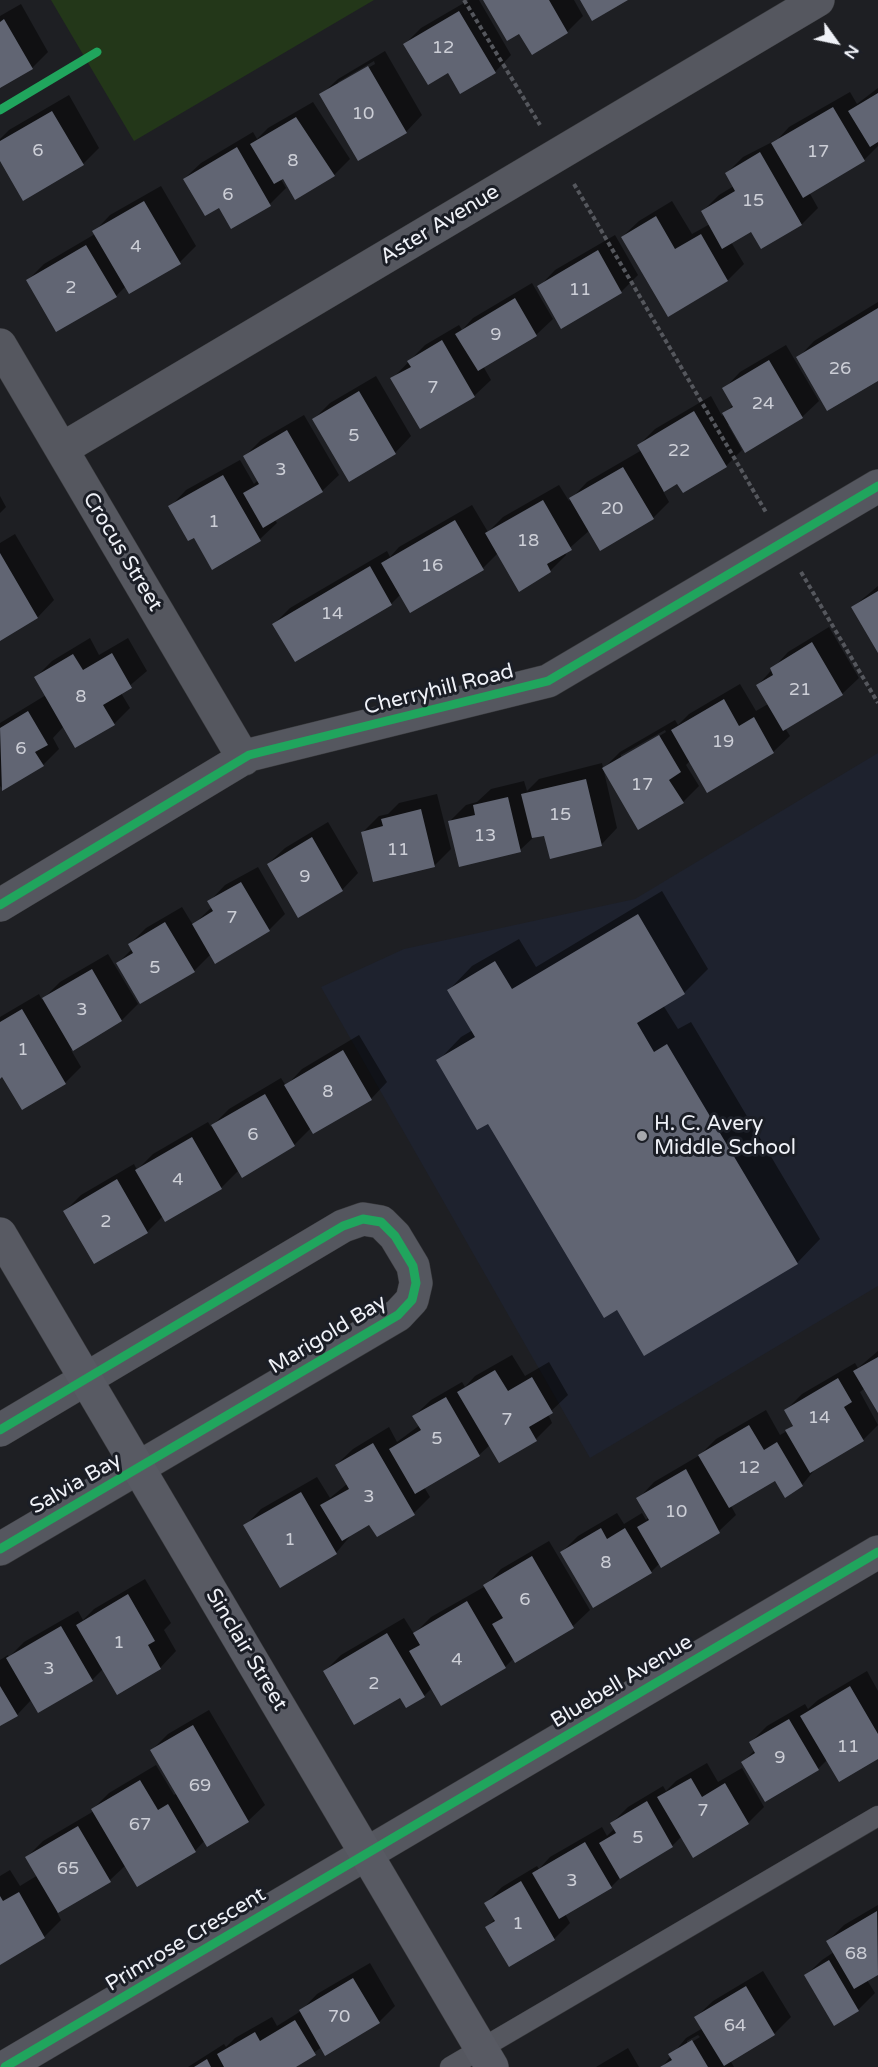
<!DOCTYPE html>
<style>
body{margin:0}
#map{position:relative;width:878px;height:2067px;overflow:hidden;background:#1e1f23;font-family:"Varela Round",sans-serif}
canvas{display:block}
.north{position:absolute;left:806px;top:12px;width:60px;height:60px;-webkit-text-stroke:4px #1b1e26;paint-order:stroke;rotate:123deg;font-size:16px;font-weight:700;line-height:24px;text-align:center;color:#eff1f7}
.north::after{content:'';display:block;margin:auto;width:21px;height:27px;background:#eff1f7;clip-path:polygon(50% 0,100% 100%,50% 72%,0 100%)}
</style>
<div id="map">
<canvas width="878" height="2067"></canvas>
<div class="north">N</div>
</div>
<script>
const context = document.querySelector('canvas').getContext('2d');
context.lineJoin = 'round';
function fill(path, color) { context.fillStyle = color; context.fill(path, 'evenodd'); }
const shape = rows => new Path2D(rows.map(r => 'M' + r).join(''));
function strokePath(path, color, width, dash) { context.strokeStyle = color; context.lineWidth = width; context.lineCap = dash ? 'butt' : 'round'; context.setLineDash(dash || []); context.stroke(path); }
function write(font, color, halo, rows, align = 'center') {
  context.font = font + ' "Varela Round",sans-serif'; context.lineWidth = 6; context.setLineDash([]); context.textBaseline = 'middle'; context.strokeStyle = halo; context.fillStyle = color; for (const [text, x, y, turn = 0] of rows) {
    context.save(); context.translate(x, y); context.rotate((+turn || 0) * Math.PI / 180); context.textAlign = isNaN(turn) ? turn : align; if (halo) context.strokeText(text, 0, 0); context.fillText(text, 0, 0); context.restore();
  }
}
const built = shape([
 [878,753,878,1286,590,1458,321,987,404,949,635,899]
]);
const green = shape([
 [51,0,374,0,134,141]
]);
const shadow = shape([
 [469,0,479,0,511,55,495,72,449,71,405,44,421,28],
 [486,0,574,0,583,16,567,32,520,32],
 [21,4,48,52,32,68,0,86,0,16],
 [385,51,422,115,406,132,321,95,338,79],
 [374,61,375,64,338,85,338,82],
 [878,88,878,146,864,160,809,192,818,208,802,224,752,230,731,242,744,264,728,280,622,237,639,221,672,201,692,234,710,224,703,211,719,195,734,186,727,173,743,157,778,139,789,127,850,92,857,104],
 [69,95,99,148,83,164,0,158,0,139,9,130],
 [313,102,350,159,334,175,283,176,280,178,286,188,270,204,219,206,184,179,201,163,253,132,257,139,268,128],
 [161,186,196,246,180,262,126,286,116,296,28,280,44,264,95,234,94,232,110,215],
 [615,235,638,275,622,291,562,327,539,287,555,270],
 [532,283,553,319,536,335,483,366,491,380,474,396,421,427,392,379,425,345,459,325,462,330,473,318],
 [878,302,878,379,798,358,814,341],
 [786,345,819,401,802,417,728,425,742,450,726,466,677,482,663,491,669,502,653,518,590,530,565,552,566,555,550,571,498,553,483,568,401,594,391,604,295,660,274,624,290,608,387,551,390,557,399,547,472,505,488,532,503,517,559,485,569,501,587,482,642,450,639,445,655,429,711,396,722,416,733,405,724,389,740,372],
 [376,376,411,436,395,453,314,419,330,403],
 [304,415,339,475,322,491,275,520,277,523,260,539,213,568,194,536,170,507,186,490,240,460,254,484,259,479,245,456,261,440],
 [0,496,6,507,0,513],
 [15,534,54,600,38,617,0,639,0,543],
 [878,586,878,650,853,607],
 [829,627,859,678,842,694,785,728,790,736,773,752,708,791,690,761,686,765,699,786,683,802,604,768,620,752,675,720,678,725,689,714,740,684,756,711,768,704,758,685,788,652],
 [665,730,666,732,621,759,621,755],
 [90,638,99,655,128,638,147,671,121,693,130,708,114,724,64,726,53,738,59,749,43,765,3,789,0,786,0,723,46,695,36,677,52,661],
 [602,763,617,828,601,845,545,834,535,836,520,850,450,821,466,805,477,802,491,789,524,781,527,791,539,779],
 [437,794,451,849,434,866,363,832,379,816,388,814,399,803],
 [328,822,358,873,342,890,268,864,285,848],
 [258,867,285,914,269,930,211,954,194,971,118,963,133,948,130,944,146,928,182,907,193,925,212,907,209,902,225,885],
 [662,891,708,969,684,993,663,1005,678,1029,691,1022,820,1239,797,1263,617,1308,488,1122,438,1061,461,1037,473,1030,449,990,472,966,519,939,536,967],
 [108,954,138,1004,122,1020,71,1050,81,1067,65,1083,0,1077,0,1017,39,994,42,1000,60,982],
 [359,1035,387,1082,371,1099,311,1128,294,1145,239,1170,221,1188,163,1216,147,1232,95,1262,65,1211,81,1195,134,1164,137,1170,153,1154,208,1122,211,1127,229,1109,281,1078,286,1086,302,1069],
 [878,1351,878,1410,865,1388,860,1392,878,1425,863,1440,817,1467,802,1485,776,1479,731,1506,736,1515,719,1531,661,1566,660,1563,651,1572,562,1552,578,1536,617,1513,624,1524,642,1513,646,1520,649,1517,638,1499,654,1482,700,1455,716,1439,766,1410,780,1435,787,1431,794,1424,786,1410,802,1394,855,1363,858,1368],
 [512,1355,525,1376,549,1362,568,1395,548,1414,552,1423,536,1439,490,1445,479,1455,424,1487,430,1497,414,1513,370,1523,351,1535,336,1553,245,1526,261,1509,317,1477,330,1498,347,1484,336,1465,353,1449,389,1427,397,1442,420,1425,414,1416,431,1400,462,1382,465,1387,475,1376],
 [549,1541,590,1610,573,1626,515,1661,514,1658,505,1667,432,1688,424,1696,401,1696,325,1671,341,1655,404,1618,414,1634,431,1617,484,1587,501,1569],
 [145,1579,171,1623,164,1630,176,1651,160,1668,103,1669,92,1680,32,1699,17,1715,0,1724,0,1660,8,1655,9,1657,24,1642,78,1611,83,1620,94,1609],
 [867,1671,878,1691,878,1757,827,1760,818,1769,743,1762,755,1750,751,1742,767,1726,805,1704,808,1709,818,1700],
 [209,1710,265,1805,248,1821,208,1845,205,1840,195,1851,126,1865,110,1880,57,1912,61,1920,44,1937,0,1963,0,1876,10,1870,20,1886,38,1875,27,1857,43,1841,94,1811,93,1809,109,1793,156,1765,174,1795,178,1793,152,1750,168,1734],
 [707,1763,718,1782,742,1768,764,1807,748,1823,682,1836,672,1846,624,1874,611,1887,565,1914,570,1923,554,1939,487,1927,495,1919,486,1903,502,1887,537,1866,539,1869,550,1857,602,1827,607,1836,615,1828,612,1823,628,1807,663,1786,666,1791,676,1781],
 [878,1905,878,1973,867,1980,875,1993,858,2010,834,2024,805,1976,822,1960,834,1952,828,1941,844,1925],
 [370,1963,395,2006,379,2022,322,2047,293,2067,188,2067,224,2044,226,2047,235,2038,272,2017,277,2026,301,2011,317,1994],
 [763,1971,791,2017,775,2033,730,2060,734,2067,662,2067,686,2038,703,2028,696,2017,713,2001],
 [698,2035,700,2037,687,2045,687,2041],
 [628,2048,639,2067,596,2067]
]);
const building = shape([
 [483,0,549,0,568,33,532,55,519,34,507,41],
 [580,0,628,0,592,21],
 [459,11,496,73,460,94,448,73,428,85,403,44],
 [4,19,33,69,0,88,0,22],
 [368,66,407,133,358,161,319,94],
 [878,93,878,142,870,147,848,111],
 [833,107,865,161,803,198,771,143],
 [52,111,84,165,23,201,0,161,0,141],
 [296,117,335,176,295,200,283,179,274,184,250,144],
 [237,147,271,206,231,229,219,208,205,216,183,179],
 [760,152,802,225,761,249,751,232,722,249,701,211,735,191,725,173],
 [144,201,181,264,129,294,92,231],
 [656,216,675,249,701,234,728,281,668,317,621,237],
 [86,245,117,297,56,332,26,280],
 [598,250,622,293,561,329,537,286],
 [515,298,537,336,478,371,455,334],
 [878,308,878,381,827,411,796,357],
 [442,340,475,397,420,429,390,378,411,367,407,361],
 [769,360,803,418,745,453,722,413,733,407,722,388],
 [359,391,396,454,349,482,312,419],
 [694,411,727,467,683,493,677,484,664,492,637,445],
 [287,430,323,492,263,528,243,493,259,484,243,456],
 [623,467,654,519,600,551,569,498],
 [223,475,261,541,212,570,194,538,188,541,168,506],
 [543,500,572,550,547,564,551,572,519,592,485,533],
 [455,520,484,570,410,613,381,563],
 [0,553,38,618,0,641],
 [370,566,392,605,295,662,272,624],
 [878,591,878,653,851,607],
 [812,642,843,695,783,731,756,685,773,675,770,668],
 [112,653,132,688,103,705,115,725,75,748,34,677,73,654,83,670],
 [724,699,739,726,754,717,774,753,707,793,671,730],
 [28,711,48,745,35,752,44,766,2,791,0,728],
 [659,735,681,772,669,780,684,803,638,830,602,768],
 [586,779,602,846,550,859,544,836,532,838,521,794],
 [508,797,521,852,459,867,448,821,475,815,473,805],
 [421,809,435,867,373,882,361,832,383,826,381,819],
 [312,837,343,891,298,918,267,864],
 [241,882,270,931,215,964,192,924,213,911,207,901],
 [638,914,685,994,637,1023,654,1052,667,1044,798,1264,644,1356,617,1310,604,1318,488,1124,477,1130,436,1060,475,1037,447,990,495,961,512,989],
 [165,922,195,972,140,1004,116,963,133,953,128,944],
 [92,969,122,1021,73,1051,42,998],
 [22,1009,66,1084,22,1110,2,1077,0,1079,0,1022],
 [343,1050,372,1100,313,1134,284,1085],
 [265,1094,295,1146,242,1178,211,1125],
 [192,1137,222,1189,165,1222,135,1170],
 [117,1179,148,1233,94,1264,63,1211],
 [878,1357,878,1413,853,1371],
 [495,1370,508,1391,532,1377,553,1413,529,1427,537,1441,499,1463,457,1392],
 [838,1378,852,1402,844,1407,864,1441,810,1473,785,1430,793,1426,784,1410],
 [446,1397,480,1456,415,1494,389,1449,421,1430,412,1416],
 [749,1425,764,1450,777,1442,803,1486,785,1498,775,1481,729,1508,698,1455],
 [373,1443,415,1515,377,1537,369,1525,342,1541,320,1505,349,1489,335,1465],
 [686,1469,720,1533,661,1568,637,1527,649,1520,636,1498],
 [301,1492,337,1554,280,1588,243,1525],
 [601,1528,607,1539,625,1528,652,1573,593,1608,560,1552],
 [532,1556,574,1628,515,1663,492,1624,503,1618,483,1585],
 [128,1594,155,1641,148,1645,161,1669,117,1695,76,1625],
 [467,1601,506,1668,441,1706,409,1651,420,1645,413,1633],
 [61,1626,93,1681,38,1713,6,1658],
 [387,1633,425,1697,406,1708,400,1698,354,1725,323,1671],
 [0,1686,18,1716,0,1726],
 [850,1686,878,1734,878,1759,839,1782,800,1716],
 [789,1719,819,1770,765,1802,741,1762,755,1753,749,1742],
 [193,1725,249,1822,207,1847,150,1750],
 [691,1778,702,1797,725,1783,749,1824,693,1858,657,1797],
 [140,1780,158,1810,168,1804,196,1852,137,1887,91,1809],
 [647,1801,673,1847,620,1879,599,1843,616,1833,610,1823],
 [78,1826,111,1882,58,1913,25,1857],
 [585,1842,612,1888,559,1919,532,1873],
 [521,1881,555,1940,509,1967,485,1927,495,1921,484,1903],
 [19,1892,45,1938,0,1965,0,1896,3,1901],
 [877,1911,878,1975,854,1989,826,1941],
 [829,1960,859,2011,834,2026,804,1975],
 [353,1978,380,2023,325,2056,299,2010],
 [746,1986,775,2035,724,2066,694,2017],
 [295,2020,316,2055,296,2067,224,2067,217,2054,255,2032,260,2041],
 [692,2040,708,2067,660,2067,672,2060,668,2054],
 [207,2059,211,2067,194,2067]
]);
const path = shape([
 [464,0,540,125],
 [574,184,767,514],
 [801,572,878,703]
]);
const lane = shape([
 [450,2067,878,1816]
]);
const street = shape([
 [0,345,244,759],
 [62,449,818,0],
 [0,905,249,755,548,681,878,486],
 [0,1430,343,1226,363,1219,381,1222,395,1236,413,1266,416,1283,412,1300,398,1315,0,1549],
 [5,2067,878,1552]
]);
const secondary = shape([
 [0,1234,492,2067]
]);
const cycleway = shape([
 [0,110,97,52],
 [0,905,249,755,548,681,878,486],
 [0,1430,343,1226,363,1219,381,1222,395,1236,413,1266,416,1283,412,1300,398,1315,0,1549],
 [5,2067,878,1552]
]);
const markers = [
 [642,1136,6,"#a6a8ad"]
];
const numberNames = [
 ["12",443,48],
 ["10",363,114],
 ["6",38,151],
 ["17",818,152],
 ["8",293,161],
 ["6",228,195],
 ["15",753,201],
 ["4",136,247],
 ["2",71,288],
 ["11",580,290],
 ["9",496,335],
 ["26",840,369],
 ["7",433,388],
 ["24",763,404],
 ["5",354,436],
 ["22",679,451],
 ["3",281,470],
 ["20",612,509],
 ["1",214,522],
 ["18",528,541],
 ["16",432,566],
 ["14",332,614],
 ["21",800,690],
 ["8",81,697],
 ["19",723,742],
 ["6",21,749],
 ["17",642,785],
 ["15",560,815],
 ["13",485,836],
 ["11",398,850],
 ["9",305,877],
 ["7",232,918],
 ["5",155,968],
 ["3",82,1010],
 ["1",23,1050],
 ["8",328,1092],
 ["6",253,1135],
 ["4",178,1180],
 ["2",106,1222],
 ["14",819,1418],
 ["7",507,1420],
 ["5",437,1439],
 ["12",749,1468],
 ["3",369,1497],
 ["10",676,1512],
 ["1",290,1540],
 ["8",606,1563],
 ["6",525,1600],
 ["1",119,1643],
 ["4",457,1660],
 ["3",49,1669],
 ["2",374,1684],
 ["11",848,1747],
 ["9",780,1758],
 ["69",200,1786],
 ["7",703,1811],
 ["67",140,1825],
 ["5",638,1838],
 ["65",68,1869],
 ["3",572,1881],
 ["1",518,1924],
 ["68",856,1954],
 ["70",339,2017],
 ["64",735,2026]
];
const streetNames = [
 ["Aster Avenue",440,225,-31],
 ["Crocus Street",122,552,59],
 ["Cherryhill Road",439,690,-14],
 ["Marigold Bay",328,1335,-31],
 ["Salvia Bay",76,1484,-30],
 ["Sinclair Street",246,1650,59],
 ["Bluebell Avenue",622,1682,-31],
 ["Primrose Crescent",186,1940,-31]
];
const poiNames = [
 ["H. C. Avery",654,1124],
 ["Middle School",654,1148]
];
fill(built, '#1e222e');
fill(green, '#233719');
fill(shadow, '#0007');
fill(building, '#616573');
strokePath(lane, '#38393c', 21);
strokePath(street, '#38393c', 34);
strokePath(secondary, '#38393c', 34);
strokePath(path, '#55575d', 4, [4.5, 3]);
strokePath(lane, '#55575f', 20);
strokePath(street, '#55575f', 33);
strokePath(secondary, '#585a63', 33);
strokePath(cycleway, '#20a55d', 9);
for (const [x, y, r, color] of markers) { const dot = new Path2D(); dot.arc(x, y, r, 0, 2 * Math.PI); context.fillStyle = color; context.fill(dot); strokePath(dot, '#1b1e26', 2); }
write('18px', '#ccced6', null, numberNames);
write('21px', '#eff1f7', '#1b1e26', streetNames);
write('21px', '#eff1f7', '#1b1e26', poiNames, 'left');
</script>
